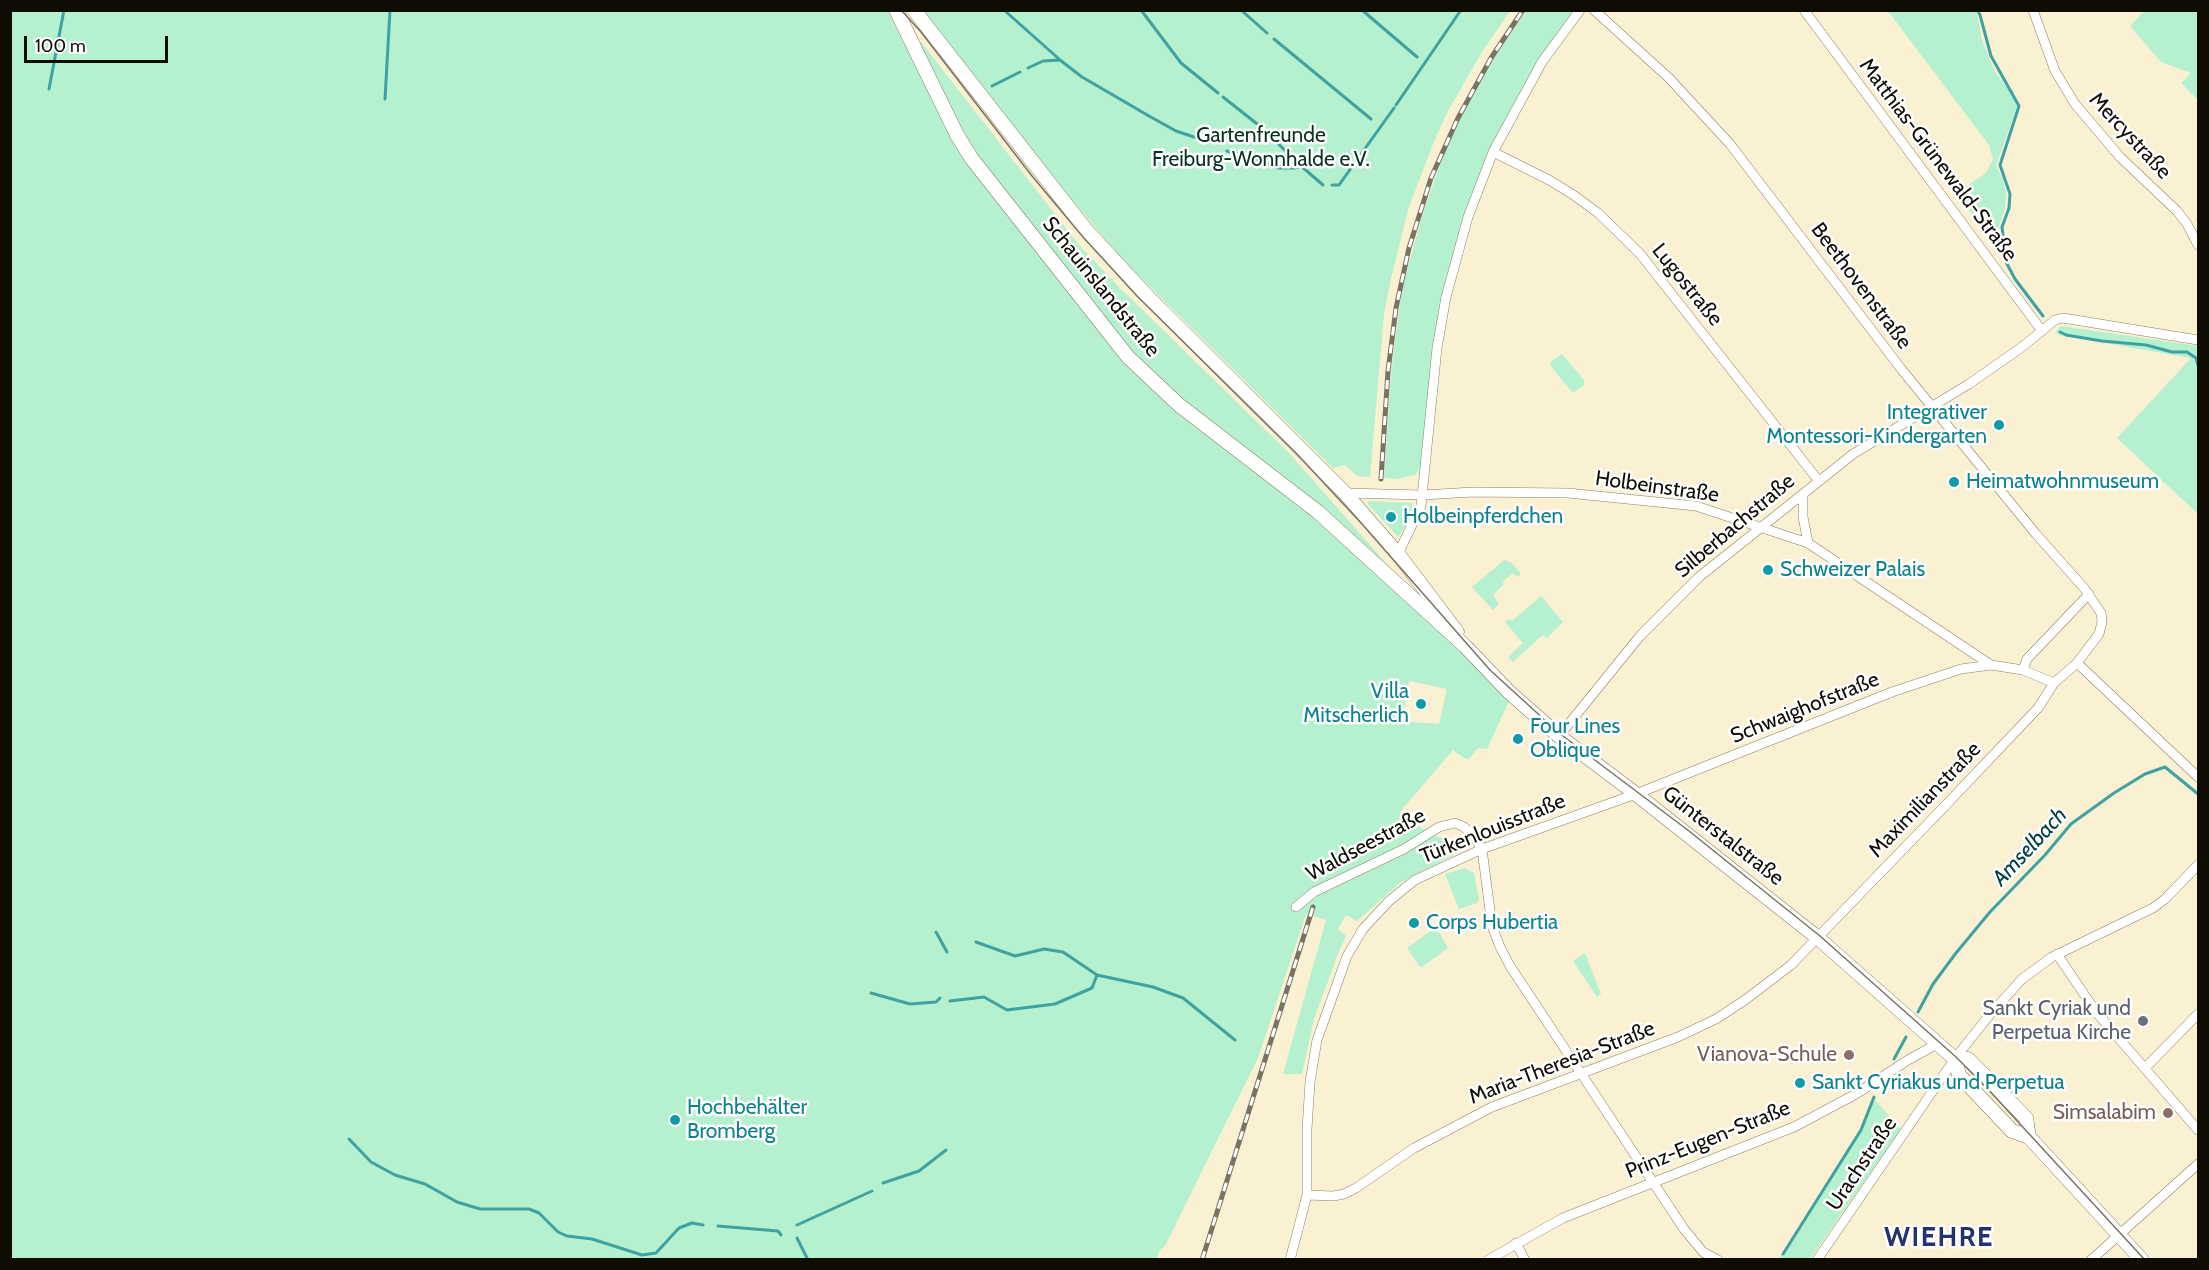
<!DOCTYPE html>
<meta charset="utf-8">
<style>
body{margin:0}
#map{position:relative;width:2209px;height:1270px;overflow:hidden;background:#faf0d2;font-family:Cabin,sans-serif}
canvas{display:block}
.frame{position:absolute;inset:0;border:12px solid #0f0c04;pointer-events:none}
.scale{position:absolute;left:24px;top:36px;width:144px;height:27px;box-sizing:border-box;border:3px solid #0f0c04;border-top:0;padding-left:8px;font-size:18px;line-height:21px;white-space:nowrap;color:#0f0c04;-webkit-text-stroke:4px #fff;paint-order:stroke}
</style>
<div id="map">
<canvas width="2209" height="1270"></canvas>
<div class="frame"></div>
<div class="scale">100 m</div>
</div>
<script>
const context = document.querySelector('canvas').getContext('2d');
context.lineJoin = 'round';
function fill(path, color) { context.fillStyle = color; context.fill(path, 'evenodd'); }
const shape = rows => new Path2D(rows.map(r => 'M' + r).join(''));
function strokePath(path, color, width, dash) { context.strokeStyle = color; context.lineWidth = width; context.lineCap = dash ? 'butt' : 'round'; context.setLineDash(dash || []); context.stroke(path); }
function write(font, color, halo, rows, align = 'center') {
  context.font = font + ' Cabin,sans-serif'; context.lineWidth = 5; context.setLineDash([]); context.textBaseline = 'middle'; context.strokeStyle = halo; context.fillStyle = color; for (const [text, x, y, turn = 0] of rows) {
    context.save(); context.translate(x, y); context.rotate((+turn || 0) * Math.PI / 180); context.textAlign = isNaN(turn) ? turn : align; if (halo) context.strokeText(text, 0, 0); context.fillText(text, 0, 0); context.restore();
  }
}
const green = shape([
 [887,10,905,45,921,42,1079,245,1120,288,1289,453,1422,604,1510,699,1487,749,1478,748,1469,759,1464,758,1453,750,1399,813,1434,836,1452,840,1454,855,1401,882,1357,921,1346,915,1338,929,1346,936,1338,954,1314,1019,1302,1074,1283,1074,1326,920,1306,914,1258,1058,1165,1246,1161,1249,1156,1259,11,1259,10,11],
 [1409,681,1447,689,1439,724,1402,721],
 [1973,10,1977,15,1982,40,1994,70,2013,96,2017,107,1996,166,2003,179,2006,193,2005,209,1994,240,1955,194,1986,173,1993,159,1989,145,1888,11],
 [923,11,1510,11,1482,52,1448,111,1435,139,1409,207,1391,278,1384,314,1370,477,1357,476,1345,465,1333,468,1124,261,1061,187],
 [1526,11,1575,11,1539,59,1488,151,1464,218,1421,466,1415,475,1396,479,1384,478,1391,373,1399,309,1404,281,1425,207,1447,145,1460,118,1493,59],
 [2144,11,2198,11,2198,100,2181,83,2191,73,2161,62,2130,26],
 [2061,326,2198,346,2198,514,2117,438,2191,358,2059,335,2055,332],
 [1562,354,1584,380,1584,385,1575,392,1571,391,1550,365,1552,361],
 [1369,501,1411,503,1413,506,1412,515,1398,537,1367,503],
 [1504,560,1512,563,1521,574,1518,577,1513,573,1502,582,1504,584,1493,595,1499,604,1493,610,1472,587],
 [1541,596,1563,622,1547,638,1543,635,1513,662,1508,657,1523,643,1505,622,1509,619,1512,621],
 [1465,868,1474,873,1479,899,1477,903,1459,909,1445,874],
 [1436,927,1448,948,1421,968,1407,948],
 [1585,953,1601,994,1597,997,1573,961],
 [1874,1099,1901,1129,1812,1256,1809,1259,1779,1259,1860,1129]
]);
const stream = shape([
 [1004,10,1059,59],
 [1141,10,1181,63,1218,93],
 [1241,10,1267,33],
 [1362,10,1417,57],
 [1977,10,1980,15,1991,56,2019,106,2000,165,2010,194,2009,208,2002,227,2006,262,2015,279,2043,316],
 [1274,39,1371,119],
 [1028,68,1043,61,1060,60,1082,77,1149,116,1176,131,1209,142],
 [992,86,1020,72],
 [49,89,64,10],
 [1223,97,1261,127,1301,166],
 [385,99,390,10],
 [1396,105,1461,10],
 [1227,151,1252,157,1277,168,1295,168,1301,166,1323,185],
 [1332,185,1339,185,1394,108],
 [2060,332,2066,335,2102,341,2146,345,2172,352,2187,352,2196,358,2198,365],
 [936,932,947,952],
 [976,942,1015,956,1044,949,1063,952,1097,975,1153,987,1183,998,1235,1040],
 [871,993,910,1004,936,1002,940,998],
 [950,1001,984,997,1007,1010,1055,1004,1092,988,1097,975],
 [1918,1012,1933,984,1956,953,1990,912,2045,855,2071,824,2114,793,2145,774,2165,767,2198,794],
 [1894,1059,1906,1037],
 [349,1139,371,1162,395,1175,425,1184,457,1202,480,1209,529,1209,539,1213,558,1232,567,1236,592,1239,642,1255,656,1253,679,1228,692,1223,703,1225],
 [883,1183,919,1171,946,1150],
 [797,1225,872,1191],
 [718,1226,778,1231,781,1235],
 [797,1238,808,1260],
 [1783,1254,1861,1130,1874,1097]
]);
const minor = shape([
 [1804,10,2042,331],
 [2033,10,2055,71,2075,104,2120,157,2177,211,2187,224,2198,245],
 [1493,152,1551,181,1575,196,1598,213,1626,240,1641,255,1818,480],
 [1345,493,1423,495,1473,492,1568,493,1696,506,1808,543,1991,665,2023,670,2054,683],
 [1803,494,1803,517,1808,543],
 [1398,554,1421,506,1437,348,1446,297,1468,217,1493,152,1542,62,1580,10],
 [2077,663,2198,777],
 [2023,670,2027,659,2089,594],
 [1559,736,1640,636,1699,577,1853,454,1969,384,2022,347,2055,320,2063,318,2198,340],
 [1296,907,1314,892,1404,849,1439,827,1455,823,1464,827,1471,833,1482,849,1492,926,1500,947,1510,966,1684,1229,1703,1252,1718,1260],
 [2057,954,2096,1012,2198,1130],
 [2145,1068,2198,1014],
 [1307,1195,1333,1196,1344,1194,1356,1188,1414,1148,1492,1107,1678,1037,1716,1019,1745,1000,1791,965,1943,808,2038,708,2054,683,2077,663,2099,634,2102,622,2101,613,2084,588,2036,534,1902,370,1730,144,1669,78,1594,10],
 [1516,1243,1525,1260],
 [1290,1260,1307,1195,1307,1129,1310,1082,1317,1040,1347,956,1363,929,1389,901,1415,880,1482,849,1636,794,1892,692,1961,669,1991,665],
 [1488,1260,1563,1218,1794,1127,1856,1094,1908,1060,1937,1044],
 [1817,1260,1956,1057,1992,1012,2022,979,2052,957,2153,908,2165,899,2198,865],
 [2091,1260,2198,1164]
]);
const secondary = shape([
 [896,10,957,135,972,159,1128,357,1179,405,1318,512,1465,646,1509,692,1559,736,1636,794,1818,938,1955,1059,1959,1075,2012,1131,2029,1137],
 [914,10,1087,231,1149,298,1345,493,1398,554,1457,632],
 [1955,1059,1968,1059,2026,1118,2029,1137,2142,1260]
]);
const tram = shape([
 [901,10,921,32,1032,176,1083,237,1137,296,1296,453,1362,524,1490,670,1559,733,1689,831,1820,936,1956,1057,1986,1087,2145,1260]
]);
const rail = shape([
 [1381,479,1388,371,1396,308,1409,248,1421,210,1431,178,1458,118,1491,58,1523,10],
 [1202,1260,1313,907]
]);
const markers = [
 [1999,425,6,"#0f9aa8"],
 [1954,482,6,"#0f9aa8"],
 [1391,517,6,"#0f9aa8"],
 [1768,570,6,"#0f9aa8"],
 [1421,704,6,"#0f9aa8"],
 [1518,739,6,"#0f9aa8"],
 [1414,923,6,"#0f9aa8"],
 [2143,1021,6,"#6b7280"],
 [1849,1055,6,"#8d6e63"],
 [1800,1083,6,"#0f9aa8"],
 [2168,1113,6,"#8d6e63"],
 [675,1120,6,"#0f9aa8"]
];
const parkNames = [
 ["Gartenfreunde",1261,136],
 ["Freiburg-Wonnhalde e.V.",1261,160]
];
const streetNames = [
 ["Mercystraße",2130,136,47],
 ["Matthias-Grünewald-Straße",1938,160,53],
 ["Lugostraße",1687,285,51],
 ["Beethovenstraße",1861,286,53],
 ["Schauinslandstraße",1101,287,51],
 ["Holbeinstraße",1657,487,8],
 ["Silberbachstraße",1735,526,-40],
 ["Schwaighofstraße",1805,708,-22],
 ["Maximilianstraße",1925,800,-46],
 ["Türkenlouisstraße",1493,829,-22],
 ["Günterstalstraße",1723,836,38],
 ["Waldseestraße",1366,845,-28],
 ["Maria-Theresia-Straße",1562,1063,-21],
 ["Prinz-Eugen-Straße",1708,1140,-22],
 ["Urachstraße",1862,1164,-56]
];
const cultureNames = [
 ["Integrativer",1987,413,"right"],
 ["Montessori-Kindergarten",1987,437,"right"],
 ["Heimatwohnmuseum",1966,482],
 ["Holbeinpferdchen",1403,517],
 ["Schweizer Palais",1780,570],
 ["Villa",1409,692,"right"],
 ["Mitscherlich",1409,716,"right"],
 ["Four Lines",1530,727],
 ["Oblique",1530,751],
 ["Corps Hubertia",1426,923],
 ["Sankt Cyriakus und Perpetua",1812,1083],
 ["Hochbehälter",687,1108],
 ["Bromberg",687,1132]
];
const worshipNames = [
 ["Sankt Cyriak und",2131,1009],
 ["Perpetua Kirche",2131,1033]
];
const educationNames = [
 ["Vianova-Schule",1837,1055],
 ["Simsalabim",2156,1113]
];
const waterNames = [
 ["Amselbach",2030,847,-47]
];
const districtNames = [
 ["WIEHRE",1939,1238]
];
fill(green, '#b5f1ce');
strokePath(stream, '#3ea2a3', 3);
strokePath(minor, '#898065', 10);
strokePath(secondary, '#898065', 15);
strokePath(minor, '#fff', 9);
strokePath(secondary, '#fff', 14);
strokePath(tram, '#797361', 1.5);
strokePath(rail, '#797361', 5);
strokePath(rail, '#fff', 3, [9]);
for (const [x, y, r, color] of markers) { const dot = new Path2D(); dot.arc(x, y, r, 0, 2 * Math.PI); context.fillStyle = color; context.fill(dot); strokePath(dot, '#fff', 2); }
write('21px', '#093320', '#fff', parkNames);
write('21px', '#0f0c04', '#fff', streetNames);
write('21px', '#0d838f', '#fff', cultureNames, 'left');
write('21px', '#5b616d', '#fff', worshipNames, 'right');
write('21px', '#785e54', '#fff', educationNames, 'right');
write('italic 22px', '#004141', '#fff', waterNames);
context.letterSpacing = '1.5px';
write('bold 27px', '#24336b', '#fff', districtNames);
context.letterSpacing = '0px';
</script>
